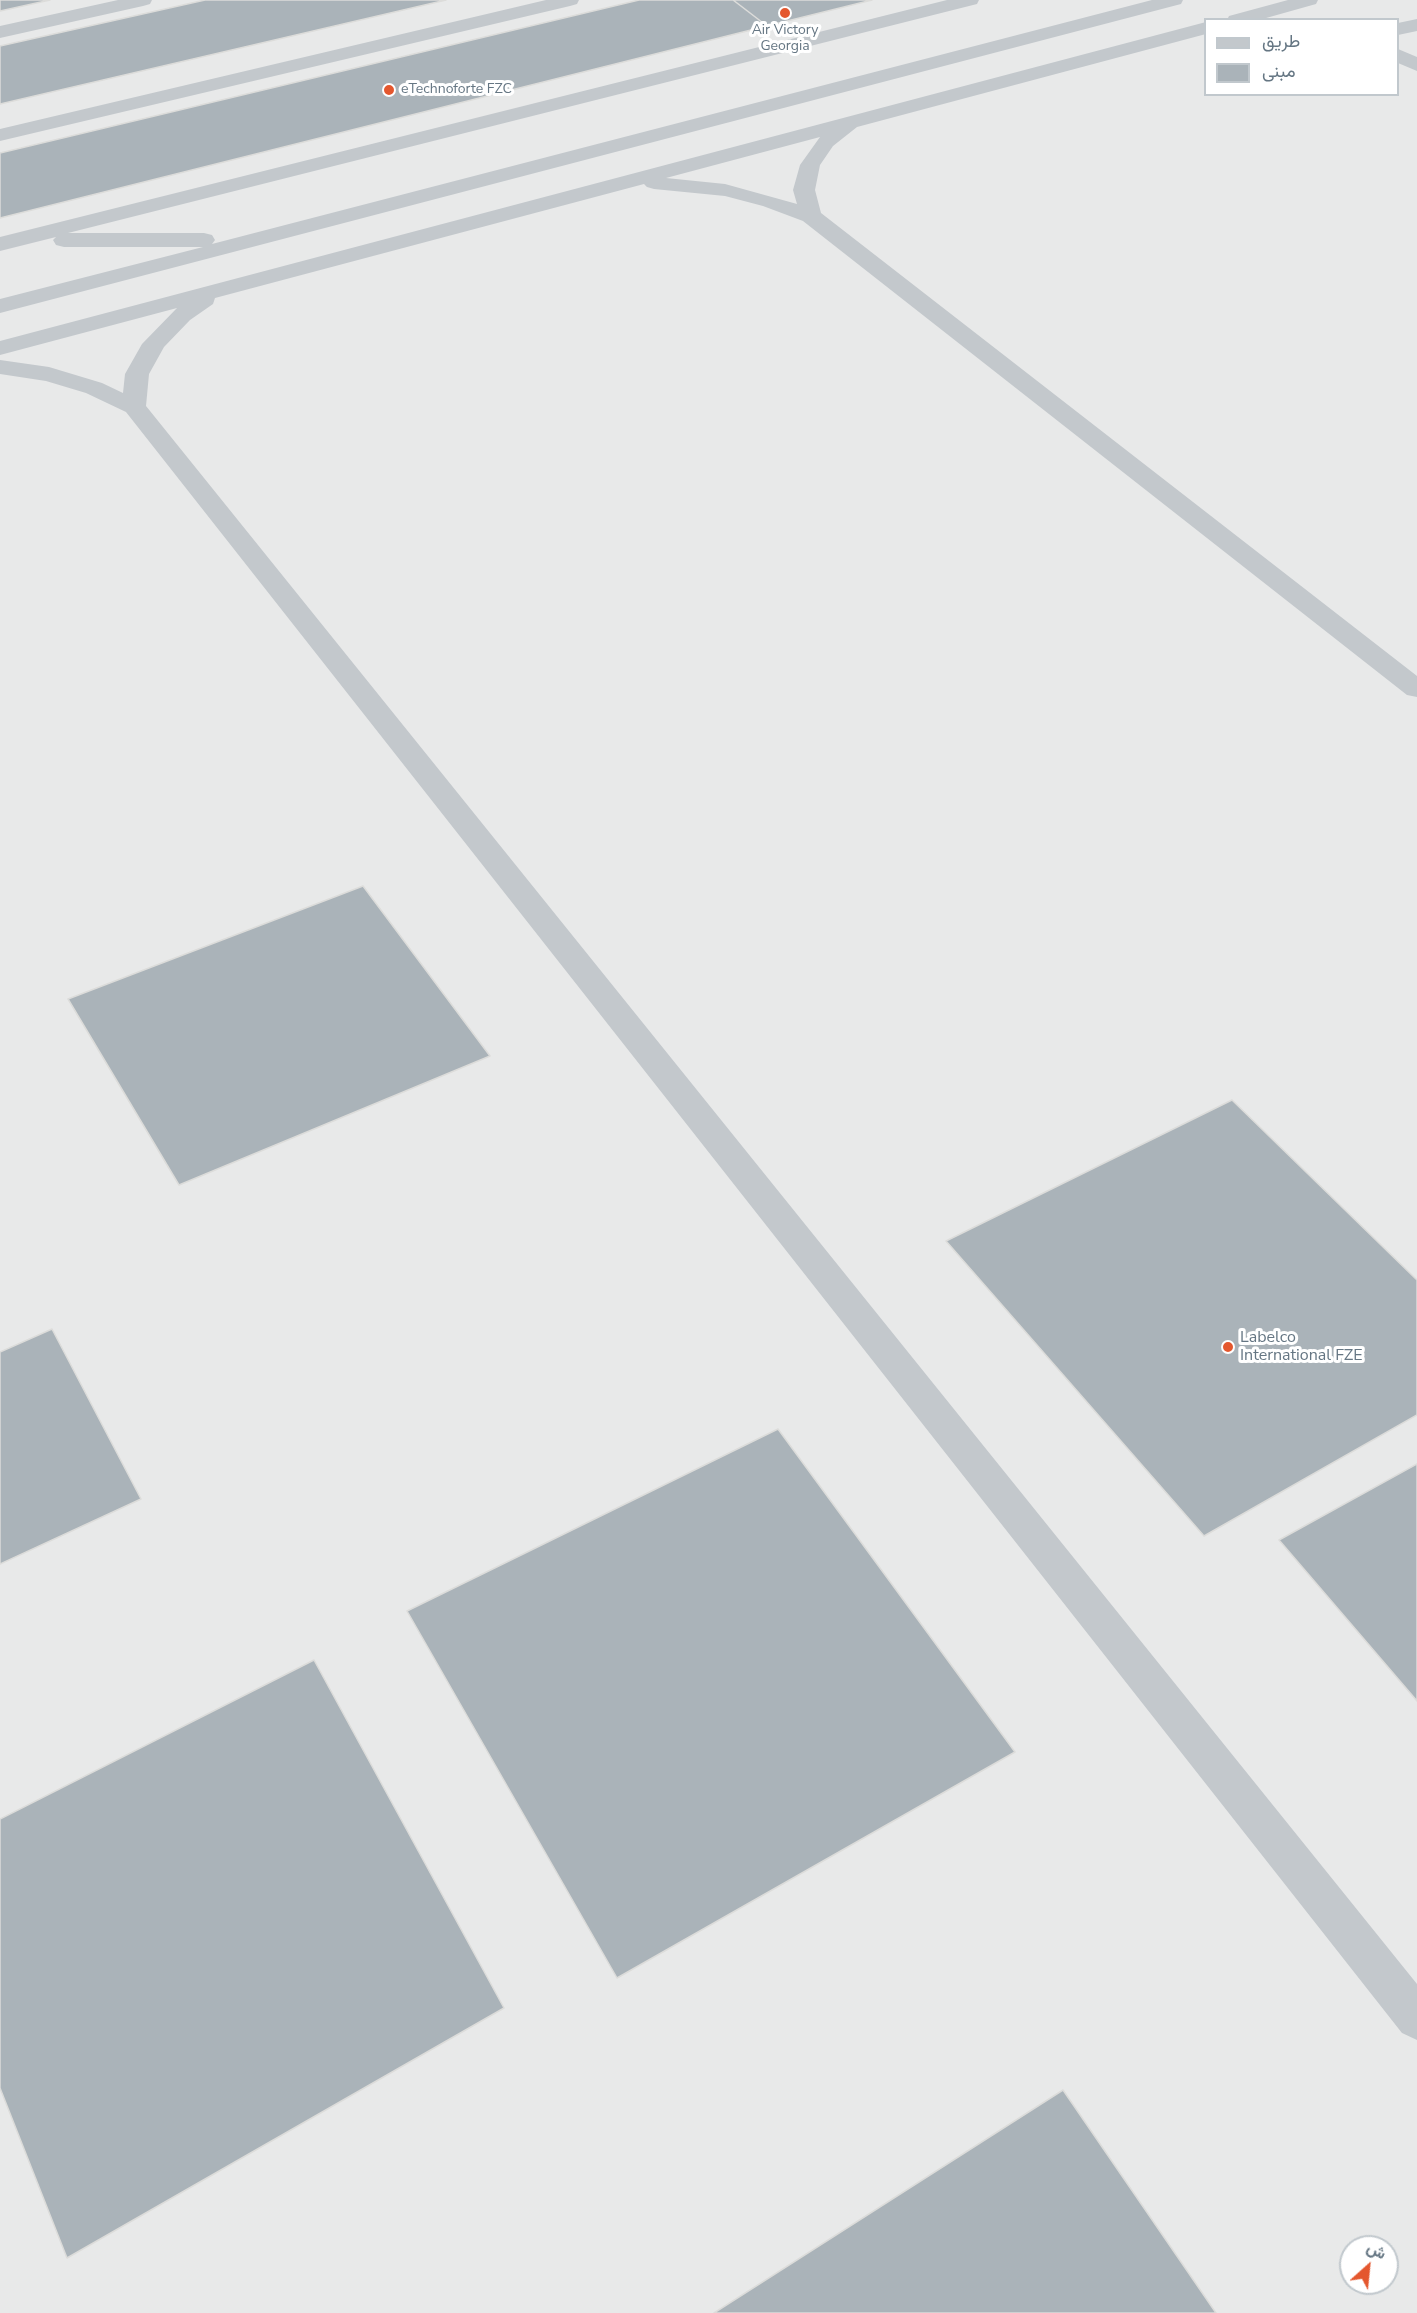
<!DOCTYPE html>
<meta charset="utf-8">
<style>
body{margin:0}
#map{position:relative;width:1417px;height:2313px;overflow:hidden;background:#fafaf8;font-family:"Nunito Sans",Vazirmatn,sans-serif}
canvas{display:block}
.legend{position:absolute;left:1204px;top:18px;width:195px;height:78px;box-sizing:border-box;background:#fff;border:2px solid #c1c8cd;margin:0;padding:8px 10px;list-style:none;font-size:18px;color:#657683}
.legend li{display:flex;align-items:center;gap:12px;height:30px}
.legend b{width:30px;border:2px solid #c1c8cd}
.north{position:absolute;left:1339px;top:2235px;width:60px;height:60px;box-sizing:border-box;background:#fff;border:2px solid #c1c8cd;border-radius:50%;rotate:27deg;font-size:16px;font-weight:700;line-height:24px;text-align:center;color:#657683}
.north::after{content:'';display:block;margin:auto;width:21px;height:27px;background:#e4572e;clip-path:polygon(50% 0,100% 100%,50% 72%,0 100%)}
</style>
<div id="map">
<canvas width="1417" height="2313"></canvas>
<ul class="legend">
<li><b style="height:8px;background:#c3c8cc"></b>طريق</li>
<li><b style="height:16px;background:#aab3b9"></b>مبنى</li>
</ul>
<div class="north">ش</div>
</div>
<script>
const context = document.querySelector('canvas').getContext('2d');
context.lineJoin = 'round';
function fill(path, color) { context.fillStyle = color; context.fill(path, 'evenodd'); }
const shape = rows => new Path2D(rows.map(r => 'M' + r).join(''));
function strokePath(path, color, width, dash) { context.strokeStyle = color; context.lineWidth = width; context.lineCap = dash ? 'butt' : 'round'; context.setLineDash(dash || []); context.stroke(path); }
function write(font, color, halo, rows, align = 'center') {
  context.font = font + ' "Nunito Sans",sans-serif'; context.lineWidth = 6; context.setLineDash([]); context.textBaseline = 'middle'; context.strokeStyle = halo; context.fillStyle = color; for (const [text, x, y, turn = 0] of rows) {
    context.save(); context.translate(x, y); context.rotate((+turn || 0) * Math.PI / 180); context.textAlign = isNaN(turn) ? turn : align; if (halo) context.strokeText(text, 0, 0); context.fillText(text, 0, 0); context.restore();
  }
}
const built = shape([
 [0,0,1417,0,1417,2313,0,2313],
 [1206,20,1398,20,1398,94,1206,94],
 [1351,2247,1387,2247,1387,2283,1351,2283]
]);
const building = shape([
 [0,0,50,0,0,11,0,0],
 [205,0,446,0,0,104,0,46,205,0],
 [639,0,733,0,767,26,0,218,0,153,639,0],
 [733,0,872,0,767,26,733,0],
 [363,886,490,1056,179,1185,68,999,363,886],
 [1232,1100,1417,1280,1417,1415,1204,1536,946,1241,1232,1100],
 [52,1329,141,1499,0,1564,0,1352,52,1329],
 [778,1429,1015,1752,617,1978,407,1611,778,1429],
 [1417,1464,1417,1701,1279,1540,1417,1464],
 [314,1660,504,2008,67,2258,0,2088,0,1819,314,1660],
 [1063,2090,1216,2313,714,2313,1063,2090]
]);
const minor = shape([
 [118,0,152,0,150,4,143,6,0,38,0,26,118,0],
 [546,0,579,0,577,4,570,6,0,141,0,129,546,0],
 [947,0,979,0,977,4,68,233,204,233,212,235,215,240,212,244,1152,0,1183,0,1181,4,0,313,0,299,203,247,64,247,56,245,53,240,56,237,0,251,0,237,947,0],
 [1288,0,1318,0,1316,4,1259,20,1227,20,1229,16,1288,0],
 [1417,19,1417,31,1398,35,1398,23,1417,19],
 [1206,22,1206,34,857,127,833,146,820,165,815,190,821,213,1417,676,1417,697,1407,695,803,221,763,206,725,196,654,189,647,187,644,184,215,298,213,304,190,320,164,347,149,374,146,406,1417,1984,1417,2040,1402,2033,126,412,86,393,46,381,0,374,0,360,49,367,102,383,123,393,125,374,142,344,177,308,0,355,0,341,1206,22],
 [820,137,800,165,793,190,797,204,725,184,666,178,820,137],
 [1398,49,1417,57,1417,71,1398,63,1398,49]
]);
const markers = [
 [785,13,6,"#e4572e"],
 [389,90,6,"#e4572e"],
 [1228,1347,6,"#e4572e"]
];
const farPoinames = [
 ["Air Victory",785,31],
 ["Georgia",785,47],
 ["eTechnoforte FZC",401,90,"left"]
];
const poiNames = [
 ["Labelco",1240,1338],
 ["International FZE",1240,1356]
];
fill(built, '#e8e9e9');
fill(building, '#aab3b9');
strokePath(building, '#dcdcda', 1.5);
fill(minor, '#c3c8cc');
for (const [x, y, r, color] of markers) { const dot = new Path2D(); dot.arc(x, y, r, 0, 2 * Math.PI); context.fillStyle = color; context.fill(dot); strokePath(dot, '#fff', 2); }
write('14px', '#657683', '#fff', farPoinames);
write('16px', '#657683', '#fff', poiNames, 'left');
</script>
